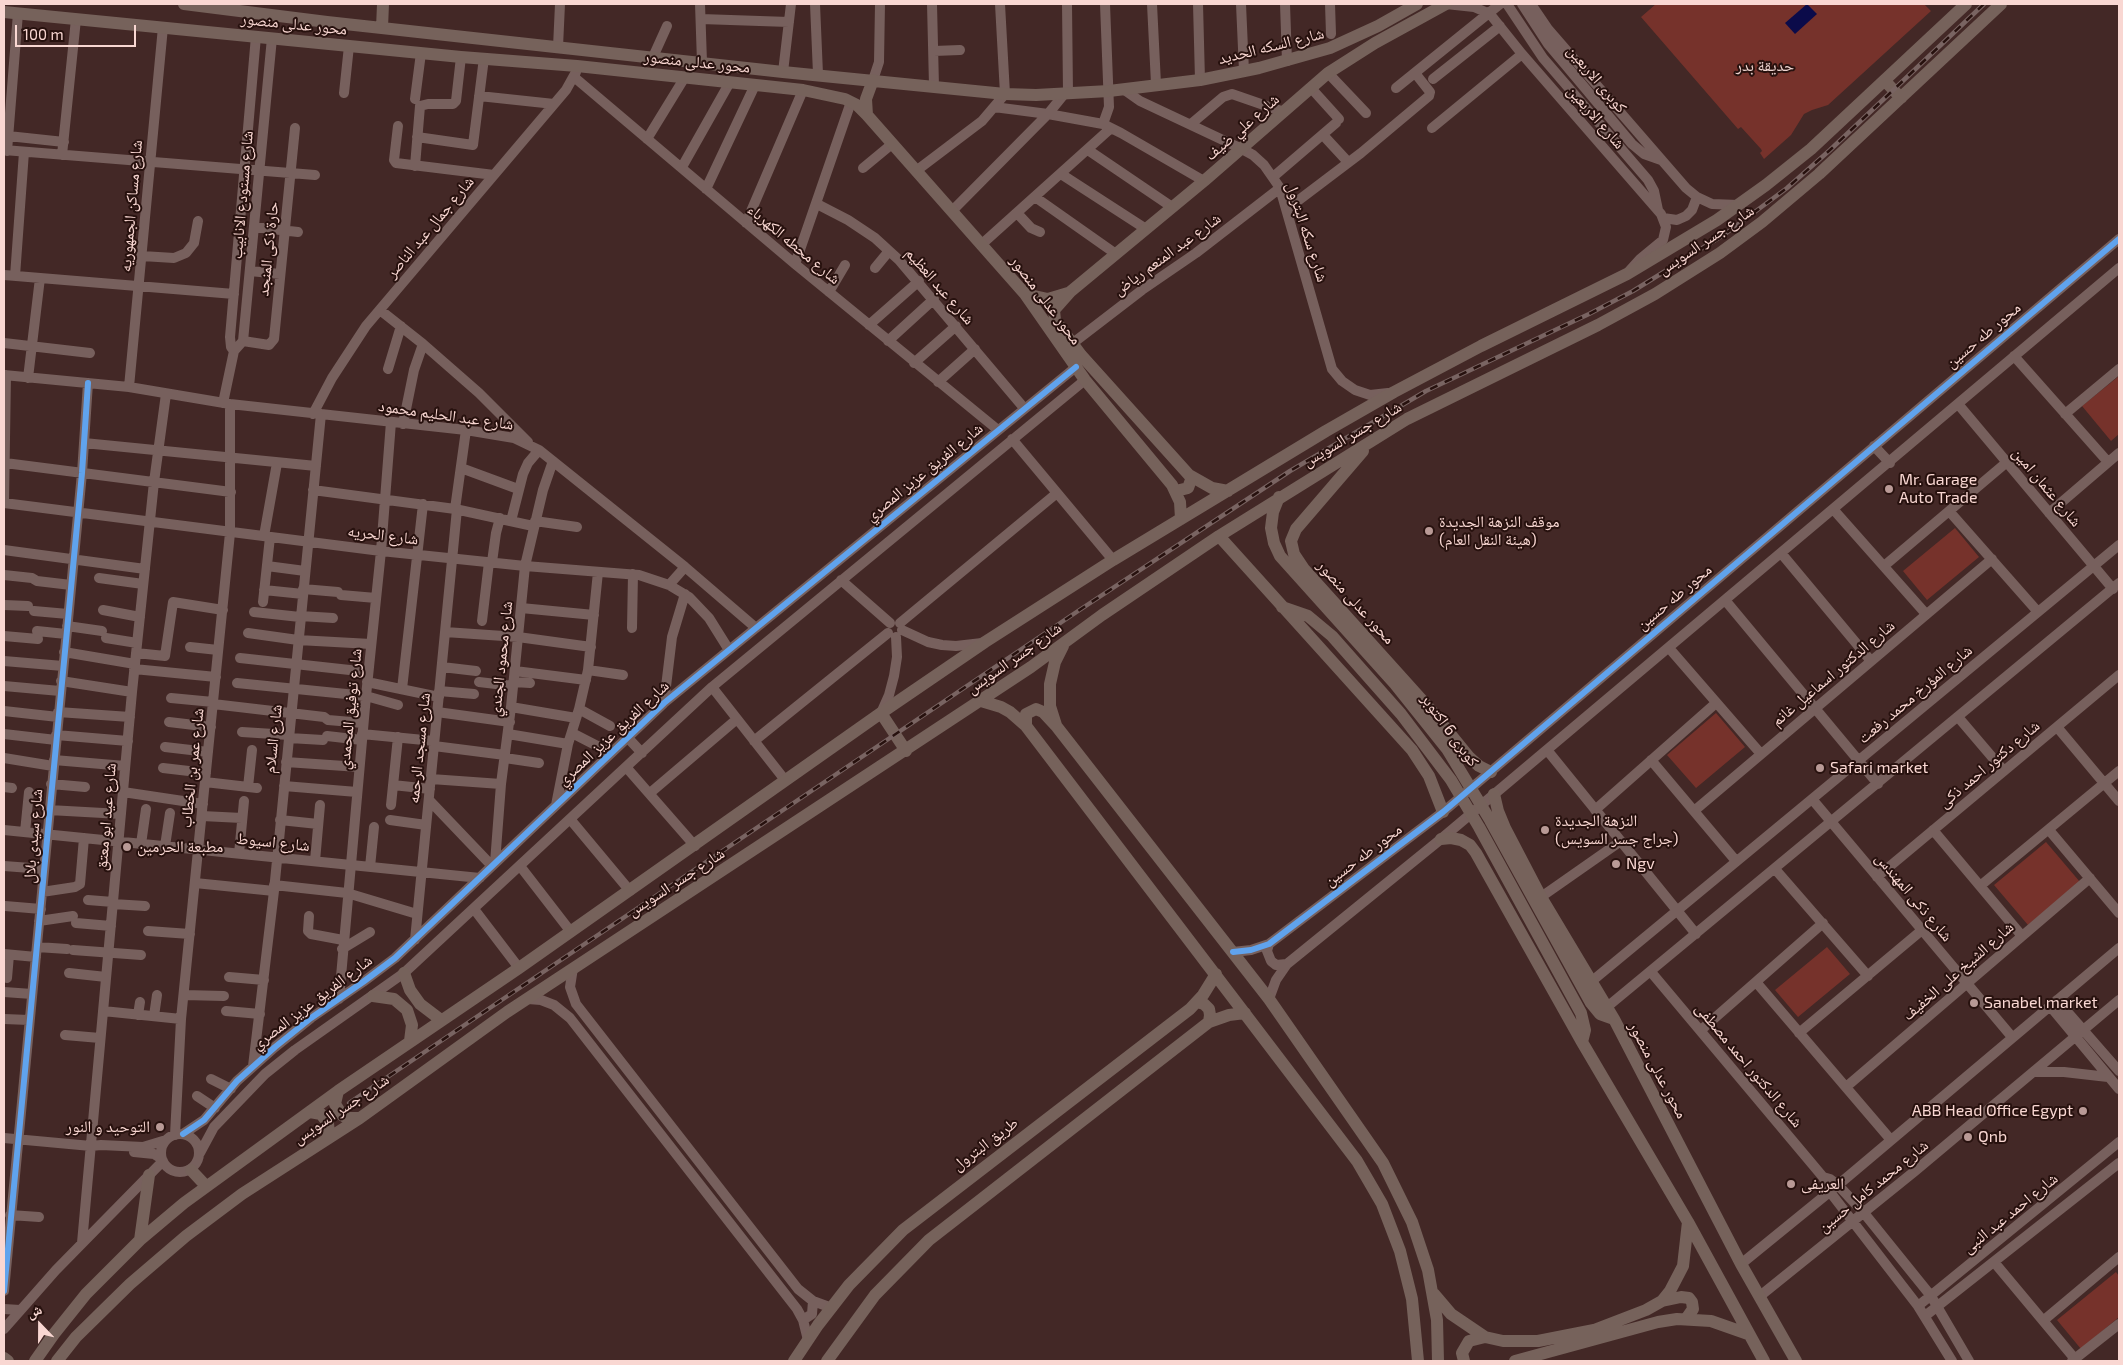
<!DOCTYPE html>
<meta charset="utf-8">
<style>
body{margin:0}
#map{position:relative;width:2123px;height:1365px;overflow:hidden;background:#432826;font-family:"Exo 2","Noto Naskh Arabic",sans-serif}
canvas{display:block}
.frame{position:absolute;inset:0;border:5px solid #f9d7d2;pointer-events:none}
.north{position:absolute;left:15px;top:1300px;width:50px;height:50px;-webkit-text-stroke:4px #27110e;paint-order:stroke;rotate:338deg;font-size:14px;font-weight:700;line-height:20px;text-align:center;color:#f9d7d2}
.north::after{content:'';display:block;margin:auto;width:18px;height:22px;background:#f9d7d2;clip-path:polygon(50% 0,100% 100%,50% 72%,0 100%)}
.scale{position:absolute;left:15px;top:25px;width:121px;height:22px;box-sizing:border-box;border:2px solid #f9d7d2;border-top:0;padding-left:6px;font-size:15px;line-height:18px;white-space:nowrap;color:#f9d7d2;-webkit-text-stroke:4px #27110e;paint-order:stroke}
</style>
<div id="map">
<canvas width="2123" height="1365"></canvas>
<div class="frame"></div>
<div class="north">ش</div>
<div class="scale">100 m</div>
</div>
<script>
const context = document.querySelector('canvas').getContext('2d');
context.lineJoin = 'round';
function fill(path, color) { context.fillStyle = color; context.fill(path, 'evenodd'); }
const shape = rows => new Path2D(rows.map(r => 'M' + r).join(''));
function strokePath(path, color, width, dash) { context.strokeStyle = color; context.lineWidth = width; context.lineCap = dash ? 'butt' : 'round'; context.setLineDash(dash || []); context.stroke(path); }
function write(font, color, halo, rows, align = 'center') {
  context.font = font + ' "Exo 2","Noto Naskh Arabic",sans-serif'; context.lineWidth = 4; context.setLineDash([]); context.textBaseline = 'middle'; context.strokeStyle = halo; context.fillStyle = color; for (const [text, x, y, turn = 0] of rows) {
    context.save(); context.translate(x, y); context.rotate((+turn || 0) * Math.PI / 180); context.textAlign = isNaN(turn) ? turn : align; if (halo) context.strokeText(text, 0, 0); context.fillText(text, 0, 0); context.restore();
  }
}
const green = shape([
 [1656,4,1924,4,1931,11,1828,105,1812,110,1804,114,1791,135,1764,159,1760,153,1762,151,1761,149,1741,127,1738,129,1641,17],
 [2119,376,2119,434,2111,441,2082,406],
 [1955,528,1979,557,1927,600,1903,571],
 [1716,713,1745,747,1696,788,1667,755],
 [2046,842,2080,882,2028,925,1994,885],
 [1827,947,1850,974,1798,1017,1775,990],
 [2116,1272,2119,1276,2119,1317,2081,1349,2057,1320]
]);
const water = shape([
 [1807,4,1817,14,1795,34,1785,23]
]);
const minor = shape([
 [700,4,702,62],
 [815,4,818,74],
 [932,4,934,86],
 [1067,4,1068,93],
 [1152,4,1156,84],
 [1198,4,1200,80],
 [1241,4,1244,71],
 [1285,4,1287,61],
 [1330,4,1331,34],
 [1446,4,1474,7,1490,14,1522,54,1661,214,1666,227,1663,240,1640,259,1630,270],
 [1507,4,1543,58,1648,180,1654,191,1658,210],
 [1522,4,1548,44,1632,144,1644,154,1661,160],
 [1531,4,1548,29,1686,188,1697,197,1712,204,1738,205],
 [701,19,789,22],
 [558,47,560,4],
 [934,51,960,50],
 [653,57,667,26],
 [783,72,791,4],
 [1328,73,1366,113],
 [574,77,795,264,998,430],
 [1433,79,1500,26],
 [873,80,879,62,880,4],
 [1311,88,1339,119],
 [1396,88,1500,4],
 [1123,89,1140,101,1242,149,1253,155,1264,165,1280,188,1332,369,1342,381,1355,390,1370,395,1388,393],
 [344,93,349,46],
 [479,96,554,104],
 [415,99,421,53],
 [994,107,1048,114,1103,124,1121,133,1204,181],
 [1103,124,1109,107,1105,4],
 [1191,124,1223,97,1232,94,1284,112],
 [398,126,394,160,396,163,494,175],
 [1432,128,1522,54],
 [1323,135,1348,162],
 [8,136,64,142],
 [417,137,473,145,484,58],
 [647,139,685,77],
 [4,150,315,175],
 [1088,150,1172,207],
 [7,151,18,13],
 [62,155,76,19],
 [415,166,420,106,428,104,453,104,456,101,461,57],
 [682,167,730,82],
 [863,168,892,144],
 [916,171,982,121,1005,94,1000,4],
 [1061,174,1146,229],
 [1273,177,1336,123],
 [706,189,755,85],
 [1035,197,1116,254],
 [817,204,848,220,875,238,899,260,1024,408],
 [1287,209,1361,153,1429,96,1430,92,1415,73],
 [952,211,1048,114,1065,93],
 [1017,213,1031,228,1040,232],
 [1663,218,1677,220,1686,216,1692,210,1697,197],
 [746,223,803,90],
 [254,227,298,232],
 [982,244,1111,128],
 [142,256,174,258,186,253,194,243,198,221],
 [795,264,851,102],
 [875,268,889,251],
 [250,271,280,274],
 [4,275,234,294],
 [15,276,24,152],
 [829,292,845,265],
 [380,310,423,344,479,393,528,442],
 [869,325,919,281],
 [243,341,269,345,274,339,295,128],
 [888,341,934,299],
 [4,343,90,353],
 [1073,343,1142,290,1196,253,1280,188],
 [234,351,243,341,272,38],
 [2014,356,2108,462],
 [914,363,956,326],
 [388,369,401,326],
 [4,375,129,387,230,404,466,430,514,438,539,450,685,567,756,628],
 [28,378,40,278],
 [938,382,975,349],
 [129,387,163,27],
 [223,403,234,351,231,347,230,337,256,36],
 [1958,404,2113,589],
 [313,414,332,378,366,326,566,90,576,72],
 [2065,414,2119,369],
 [403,424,414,370,423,344],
 [1012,439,1113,560],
 [84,443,316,466],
 [1874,446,1890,463],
 [5,463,231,492],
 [461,468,518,489],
 [313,490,455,509,533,526],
 [4,503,381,551,525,566,639,575,669,585,689,597,709,618,729,650],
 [4,503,6,375],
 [455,509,466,430],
 [1833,509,1926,614],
 [1949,511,2038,612],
 [2049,513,2119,453],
 [511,521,523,474,528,463,539,450],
 [535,521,577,527],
 [264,536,277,463],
 [4,550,145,569],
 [1781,553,1871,661],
 [492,562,496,533,500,518],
 [267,566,305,571],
 [1884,566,2007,462],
 [4,575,32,578,37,581,71,585],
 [99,578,143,584],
 [841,580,890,623],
 [669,585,685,567],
 [303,589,338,592],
 [264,590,303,594],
 [341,595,376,598],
 [1725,600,1878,784],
 [263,602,270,537],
 [4,605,28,606],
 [521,608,594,615],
 [103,610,140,617],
 [34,611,68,614],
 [254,612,300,617],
 [300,616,333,618],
 [482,621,489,562],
 [900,623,1057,493],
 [67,626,102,631],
 [632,628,633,574],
 [902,630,928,642,942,645,956,646,982,643],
 [37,631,66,634],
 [445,632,518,637,591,647],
 [248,633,298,640,371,644],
 [4,636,38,639],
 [106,638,137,643],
 [190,647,218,650],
 [1669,648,1761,754],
 [64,652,135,664],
 [136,653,165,656,173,602,223,610],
 [240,658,368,672],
 [4,661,63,666],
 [442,667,476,671],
 [134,669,216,677],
 [588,670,623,675],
 [515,671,586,680],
 [61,681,132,692],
 [367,682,439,697],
 [479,682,513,686],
 [514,682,530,683],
 [237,683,366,696,398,705],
 [4,686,60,691],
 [712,687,785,780],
 [402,689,423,504],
 [439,691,474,694],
 [171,698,213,702],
 [664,703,672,637,685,594],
 [213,704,324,717,328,720,363,723],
 [511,707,576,718],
 [579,709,610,726],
 [4,711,58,717],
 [58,712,130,717],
 [437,712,510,722],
 [881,713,889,695,894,676,897,657,896,637],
 [1958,717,2004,771],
 [169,722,211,727],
 [2057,727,2119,801],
 [242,732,289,735],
 [572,733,611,753],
 [4,734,56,740],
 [362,734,434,741],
 [508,734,568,744],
 [56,735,128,741],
 [327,736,362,740],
 [289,738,323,740],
 [628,738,642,753],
 [754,741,888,633],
 [434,746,505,755],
 [165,747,208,752],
 [1547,750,1696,934],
 [4,758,53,766],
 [505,758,539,763],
 [54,760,125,766],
 [1651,760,1736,861],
 [286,762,359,767],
 [626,767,695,846],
 [163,768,206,773],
 [431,779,501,784],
 [205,782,257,788],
 [51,784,85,787],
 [393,785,430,789],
 [284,786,357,792],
 [4,787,12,788],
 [248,787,252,750],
 [123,792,203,804],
 [650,793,737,719],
 [1812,799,2012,1037],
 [429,800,492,866],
 [391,805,398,737],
 [556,805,568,744,579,709,588,670,598,572],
 [49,810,121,814],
 [1595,810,1716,703],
 [1694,811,1992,559],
 [202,816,242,818],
 [570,819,630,891],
 [280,820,318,824],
 [390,820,426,825],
 [4,830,480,878],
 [1933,830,2022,936],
 [2049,830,2119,913],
 [25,832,29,792],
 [141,844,146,809],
 [165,846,170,813],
 [239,854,244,801],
 [315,861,320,805],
 [495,863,501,784,511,707,525,566,543,490,553,461],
 [4,866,44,869],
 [520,866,571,932],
 [370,867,374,827],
 [1775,869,1868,976],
 [1877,877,2119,675],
 [195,883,274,891],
 [274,885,347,893,417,914],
 [1980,886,2119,771],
 [42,892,75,887,80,884,84,838],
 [1541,897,1621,841],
 [88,900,113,902],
 [113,904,145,906],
 [5,906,41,909],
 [474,909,519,968],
 [309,916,308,931,311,934,343,940],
 [39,921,73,916],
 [76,923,111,926],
 [148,931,190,934],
 [415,940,457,509],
 [1269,944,1267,951,1271,961,1276,965,1287,964],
 [37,947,67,949],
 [342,949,370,932],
 [73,950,141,955],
 [1233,952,1251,950,1269,944,1443,812,2119,239],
 [4,954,36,957],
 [573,968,570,987,576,1004,798,1289,813,1301,832,1308],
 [1651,972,1823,1177,1830,1192,1918,1306,1952,1361],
 [69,973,106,977],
 [229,977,264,980],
 [7,978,9,955],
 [1592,981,2119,545],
 [1756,982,1891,1140],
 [4,992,32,994],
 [184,995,224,996],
 [339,999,366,696,381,551,391,422],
 [528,999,541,1000,554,1005,570,1018,797,1309,803,1320,808,1340],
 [1269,999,1276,980,1287,964,1441,839,2119,268],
 [2057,1000,2119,1071],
 [2050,1006,2119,1089],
 [1607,1007,2119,583],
 [103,1011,181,1019],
 [226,1011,260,1014],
 [138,1015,140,1002],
 [154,1016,157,995],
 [4,1019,29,1020],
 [1701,1030,1823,923],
 [1799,1033,1922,930],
 [65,1035,100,1038],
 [253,1066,274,891,321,414],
 [2033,1072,2064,1072,2108,1077],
 [211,1079,231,1089],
 [1846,1087,2090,878],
 [197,1096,215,1108],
 '161 1153a19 19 0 1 1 38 0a19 19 0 1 1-38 0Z',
 [183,1134,204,1120,237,1081,275,1047,311,1018,363,982,395,958,664,703,1076,367],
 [175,1135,181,1019,230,533,230,404],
 [4,1138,91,1146,101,1145,143,1147,166,1140],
 [134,1152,154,1154,162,1159],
 [200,1153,214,1127,265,1074,295,1050,404,973,712,687,1085,380],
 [1823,1177,1830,1179,1838,1185,1864,1213,1931,1296,1969,1361],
 [10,1215,39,1217],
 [82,1243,132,692,154,482,166,394],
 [1994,1262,2075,1359],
 [1741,1264,1838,1185,2119,948],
 [4,1291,82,473,88,383],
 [1760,1296,1915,1171,2119,1000],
 [1918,1306,2119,1142],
 [4,1309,20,1310],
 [1925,1316,2119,1163],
 [803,1320,812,1314,813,1301],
 [2044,1320,2119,1257],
 [4,1329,56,1270,163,1161],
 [2072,1361,2119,1324]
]);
const major = shape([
 [184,4,327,22,783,72,1005,94,1036,95,1109,91,1200,80,1259,68,1330,48,1378,26,1417,4],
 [4,12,461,57,577,66,803,90,845,99,857,105,867,115,1025,294,1085,380,1172,485,1180,502,1181,519],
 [382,28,383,4],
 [1885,81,1901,98],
 [867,115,866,99,873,80],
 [1025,294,1048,299,1068,293],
 [1363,451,1296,529,1291,541,1294,554,1304,569,1430,709,1469,757,1479,766,1491,772],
 [1176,491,1188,488,1192,477],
 [1228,491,1212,488,1189,475,1081,355,1055,320,1054,310,1070,292,1204,181,1328,73,1375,43,1446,4],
 [1279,497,1273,512,1271,528,1274,543,1280,556,1395,684,1447,749,1490,820,1591,1003,1600,1014,1614,1019],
 [1219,536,1412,750,1429,776,1443,812],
 [1282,607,1308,616,1332,636,1401,714,1451,780,1479,827,1581,1013,1585,1030,1582,1042],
 [981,701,1001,707,1010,712,1026,726,1357,1161,1382,1204,1400,1251,1412,1299,1418,1361],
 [881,713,906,751],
 [1056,725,1050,706,1050,684,1055,662,1063,646],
 [1026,726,1026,714,1036,709,1043,712,1057,727,1269,999,1383,1163,1412,1222,1428,1270,1437,1320,1438,1361],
 [1494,794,1498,811,1505,828,1541,897,1614,1019,1741,1264,1796,1361],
 [1441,839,1451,838,1461,840,1470,845,1476,853,1582,1042,1688,1222,1764,1361],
 [404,973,410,990,420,1004,441,1020],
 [373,996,394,999,407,1010,412,1025,410,1041],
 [1197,1002,1204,1004,1209,1009,1210,1015,1209,1022],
 [338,1091,335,1104,342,1115,347,1118,360,1118],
 [310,1112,321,1114,328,1123,329,1134,327,1139],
 [191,1170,206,1186],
 [140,1240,149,1175],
 [1434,1294,1451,1314,1485,1337,1503,1341,1538,1341,1594,1330,1646,1310,1662,1301,1670,1291,1683,1266,1688,1222],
 [1662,1301,1681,1297,1689,1298,1692,1302,1693,1309,1686,1319],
 [4,1358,8,1361],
 [35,1361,54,1334,86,1294,140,1240,184,1203,338,1091,519,968,881,713,985,642,1113,560,1326,431,1394,392,1481,346,1627,274,1717,220,1766,185,1811,149,1966,4],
 [57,1361,76,1337,130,1284,186,1236,242,1194,360,1118,507,1012,1031,667,1102,615,1219,536,1407,419,1598,325,1655,294,1720,253,1762,222,1819,174,2001,4],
 [794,1361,818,1325,849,1285,903,1230,1190,1009,1203,995,1216,974],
 [827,1361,875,1295,929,1240,1209,1022,1229,1015,1245,1013],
 [1464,1361,1462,1353,1469,1341,1485,1337],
 [1515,1361,1658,1322,1677,1319,1711,1321,1748,1334]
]);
const rail = shape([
 [349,1103,1078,611,1290,471,1426,391,1589,314,1633,291,1725,234,1787,188,1830,150,1984,4]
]);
const cycleway = shape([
 [1233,952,1251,950,1269,944,1443,812,2119,239],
 [183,1134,204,1120,237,1081,275,1047,311,1018,363,982,395,958,664,703,1076,367],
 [4,1291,82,473,88,383]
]);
const markers = [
 [1889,489,5,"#b99a96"],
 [1429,531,5,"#b99a96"],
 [1820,768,5,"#b99a96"],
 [1545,830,5,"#b99a96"],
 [127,847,5,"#b99a96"],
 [1616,864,5,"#b99a96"],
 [1974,1003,5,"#b99a96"],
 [2083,1111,5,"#b99a96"],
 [160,1127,5,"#b99a96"],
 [1968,1137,5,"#b99a96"],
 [1791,1184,5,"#b99a96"]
];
const streetNames = [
 ["محور عدلى منصور",294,24,6],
 ["شارع السكه الحديد",1271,46,-14],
 ["محور عدلى منصور",697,62,6],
 ["كوبرى الاربعين",1597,79,50],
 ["شارع الاربعين",1596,117,49],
 ["شارع علي ضيف",1242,127,-41],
 ["شارع مستودع الانابيب",242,195,-85],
 ["شارع مساكن الجمهوريه",131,206,-85],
 ["شارع جمال عبد الناصر",430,227,-50],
 ["شارع سكه البترول",1307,232,72],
 ["شارع جسر السويس",1706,240,-34],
 ["شارع محطه الكهرباء",794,244,40],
 ["حارة ذكى المنجد",268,249,-84],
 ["شارع عبد المنعم رياض",1167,254,-36],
 ["شارع عبد العظيم",940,286,49],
 ["محور عدلى منصور",1046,300,53],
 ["محور طه حسين",1983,335,-40],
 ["شارع عبد الحليم محمود",446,415,8],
 ["شارع جسر السويس",1352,434,-31],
 ["شارع الفريق عزيز المصري",924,472,-39],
 ["شارع عثمان امين",2047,487,50],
 ["شارع الحريه",383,535,7],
 ["محور طه حسين",1674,597,-40],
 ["محور عدلى منصور",1356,602,48],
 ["شارع جسر السويس",1014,658,-35],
 ["شارع محمود الجندي",501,659,-84],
 ["شارع الدكتور اسماعيل غانم",1833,673,-40],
 ["شارع المؤرخ محمد رفعت",1915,694,-40],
 ["شارع توفيق المحمدي",350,709,-84],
 ["كوبرى 6 اكتوبر",1450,730,54],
 ["شارع الفريق عزيز المصري",613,733,-43],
 ["شارع السلام",273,739,-84],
 ["شارع مسجد الرحمه",419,748,-84],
 ["شارع دكتور احمد ذكى",1989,764,-40],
 ["شارع عمر بن الخطاب",192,768,-84],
 ["شارع عيد ابو معتق",106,817,-85],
 ["شارع سيدى بلال",33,836,-85],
 ["شارع اسيوط",273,842,6],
 ["محور طه حسين",1363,855,-37],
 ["شارع جسر السويس",676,882,-33],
 ["شارع ذكى المهندس",1914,897,50],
 ["شارع الشيخ على الخفيف",1958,971,-41],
 ["شارع الفريق عزيز المصري",312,1002,-37],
 ["شارع الدكتور احمد مصطفى",1749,1065,50],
 ["محور عدلى منصور",1658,1070,62],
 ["شارع جسر السويس",341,1109,-34],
 ["طريق البترول",985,1144,-37],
 ["شارع محمد كامل حسين",1873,1186,-39],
 ["شارع احمد عبد النبى",2010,1213,-39]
];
const parkNames = [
 ["حديقة بدر",1765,66]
];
const poiNames = [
 ["Mr. Garage",1899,480],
 ["Auto Trade",1899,498],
 ["موقف النزهة الجديدة",1439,522],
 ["(هيئة النقل العام)",1439,540],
 ["Safari market",1830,768],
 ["النزهة الجديدة",1555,821],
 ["(جراج جسر السويس)",1555,839],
 ["مطبعة الحرمين",137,847],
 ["Ngv",1626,864],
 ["Sanabel market",1984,1003],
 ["ABB Head Office Egypt",2073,1111,"right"],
 ["التوحيد و النور",150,1127,"right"],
 ["Qnb",1978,1137],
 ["العريفى",1801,1184]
];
fill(green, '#76322b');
fill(water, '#0b0b4a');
strokePath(minor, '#77605d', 10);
strokePath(major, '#76625b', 12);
strokePath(rail, '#796462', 4.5);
strokePath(rail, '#27110e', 2.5, [8]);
strokePath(cycleway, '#60a3ed', 6);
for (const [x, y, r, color] of markers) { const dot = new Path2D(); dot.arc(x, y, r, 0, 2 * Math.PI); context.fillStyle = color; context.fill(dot); strokePath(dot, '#27110e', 2); }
write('16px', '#f9d7d2', '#27110e', streetNames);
write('16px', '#efd5d1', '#27110e', parkNames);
write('16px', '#f9d7d2', '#27110e', poiNames, 'left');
</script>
